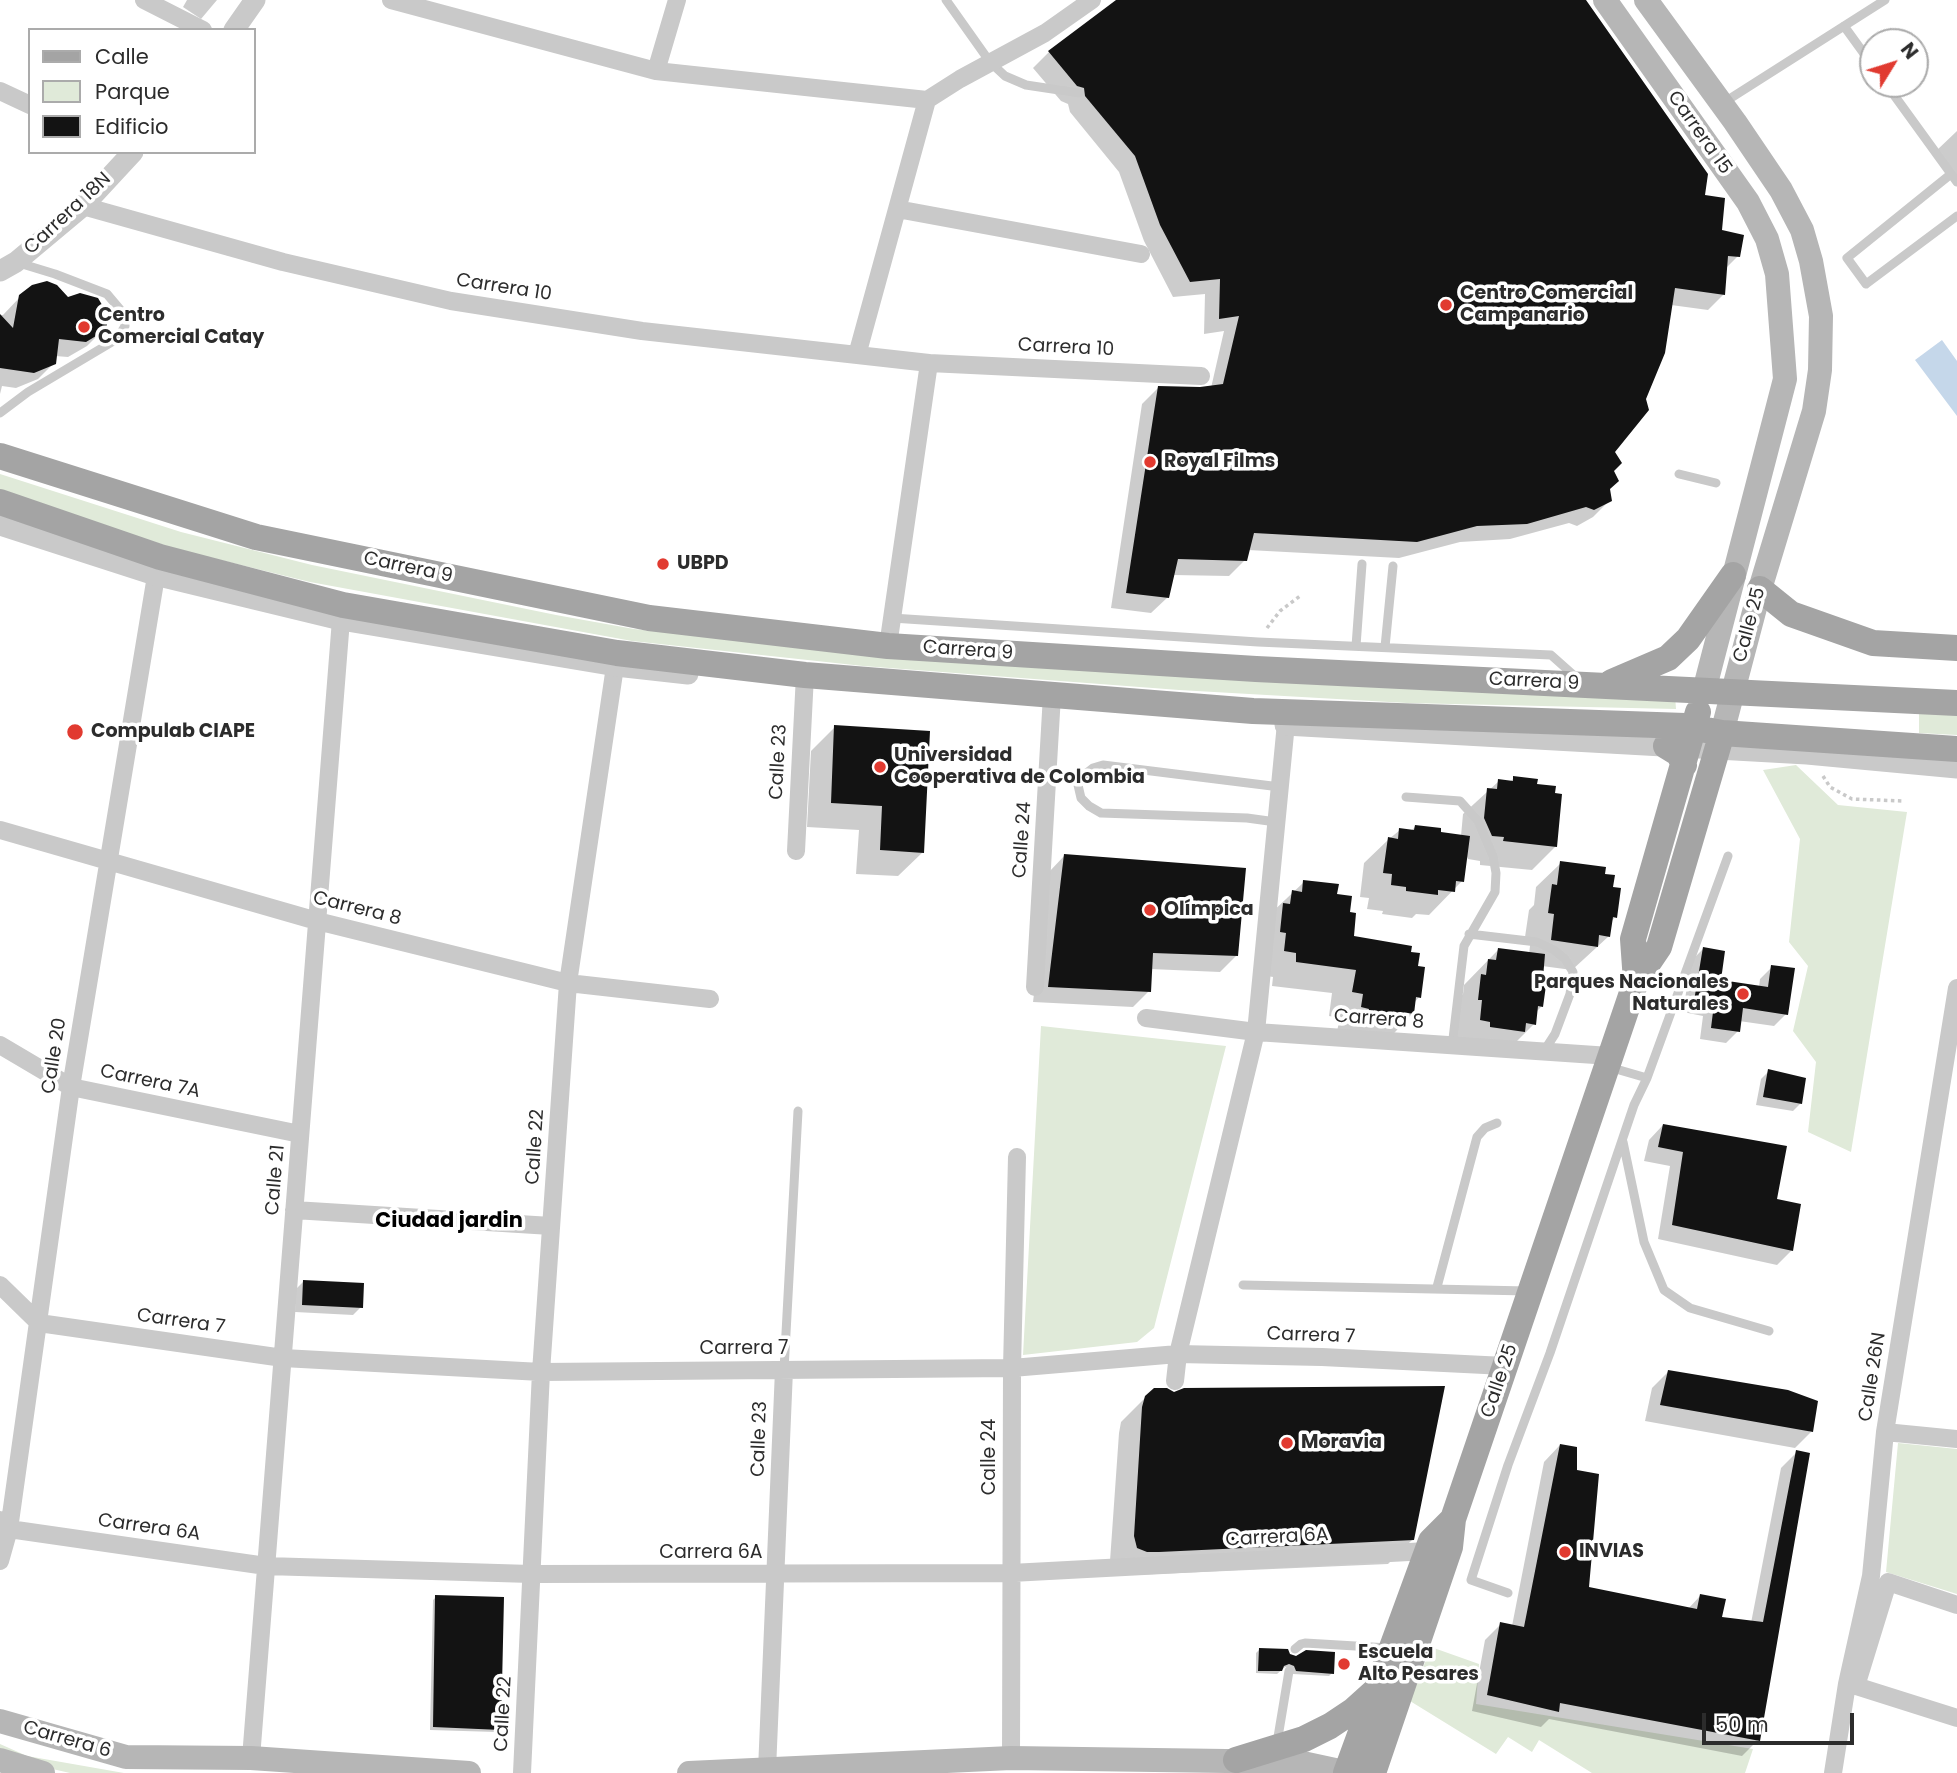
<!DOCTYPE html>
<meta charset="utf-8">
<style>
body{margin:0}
#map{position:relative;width:1957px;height:1773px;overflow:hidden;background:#fff;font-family:Poppins,sans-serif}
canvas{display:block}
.legend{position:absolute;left:28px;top:28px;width:228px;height:126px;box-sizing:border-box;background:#fff;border:2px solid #ababab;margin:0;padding:9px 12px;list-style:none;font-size:21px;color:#2c2c2c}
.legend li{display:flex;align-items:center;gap:14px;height:35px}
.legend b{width:35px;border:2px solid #ababab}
.north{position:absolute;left:1859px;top:28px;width:70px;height:70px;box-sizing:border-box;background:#fff;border:2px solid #ababab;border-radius:50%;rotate:52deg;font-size:19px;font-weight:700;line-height:28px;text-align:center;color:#2c2c2c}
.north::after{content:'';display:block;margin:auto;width:24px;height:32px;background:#e13a30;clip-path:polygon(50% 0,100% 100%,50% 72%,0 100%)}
.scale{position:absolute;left:1702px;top:1713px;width:152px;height:32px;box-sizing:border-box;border:4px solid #2c2c2c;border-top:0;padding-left:9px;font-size:21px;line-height:24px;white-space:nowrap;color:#2c2c2c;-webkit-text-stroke:5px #fff;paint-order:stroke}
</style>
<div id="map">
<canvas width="1957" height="1773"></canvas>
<ul class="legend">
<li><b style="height:9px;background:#a4a4a4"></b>Calle</li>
<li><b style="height:19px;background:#e0ead9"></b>Parque</li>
<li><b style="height:19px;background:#131313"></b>Edificio</li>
</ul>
<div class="north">N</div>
<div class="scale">50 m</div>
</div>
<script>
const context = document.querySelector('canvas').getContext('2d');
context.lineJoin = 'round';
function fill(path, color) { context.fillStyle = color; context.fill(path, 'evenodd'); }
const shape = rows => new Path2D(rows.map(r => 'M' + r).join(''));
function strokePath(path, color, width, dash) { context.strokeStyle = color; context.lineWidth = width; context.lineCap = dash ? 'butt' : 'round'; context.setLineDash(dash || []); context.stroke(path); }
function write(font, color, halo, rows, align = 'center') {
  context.font = font + ' Poppins,sans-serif'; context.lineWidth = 7; context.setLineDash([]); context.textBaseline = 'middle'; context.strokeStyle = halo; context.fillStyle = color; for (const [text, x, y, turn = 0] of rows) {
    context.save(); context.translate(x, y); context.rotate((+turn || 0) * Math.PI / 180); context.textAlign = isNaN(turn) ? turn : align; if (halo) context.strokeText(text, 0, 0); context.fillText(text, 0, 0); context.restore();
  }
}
const green = shape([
 [0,474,181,532,312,565,556,615,634,629,866,654,1675,695,1676,709,1407,703,1179,690,863,666,632,641,310,582,176,549,0,491],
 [1919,711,1957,714,1957,735,1919,733],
 [1796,765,1838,805,1907,812,1851,1152,1808,1132,1816,1062,1793,1031,1808,966,1789,942,1800,839,1763,770],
 [1041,1026,1226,1046,1154,1328,1137,1342,1023,1355],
 [1898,1443,1957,1449,1957,1594,1886,1572],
 [1431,1647,1479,1664,1476,1704,1753,1749,1745,1773,1592,1773,1539,1740,1532,1752,1508,1737,1496,1754,1410,1701],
 [0,1744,27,1756,124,1773,70,1773,22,1762,0,1751]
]);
const water = shape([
 [1942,340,1957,361,1957,416,1915,360]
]);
const shadow = shape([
 [187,0,217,0,201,19,183,7],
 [1119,0,1583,0,1703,196,1720,231,1738,256,1725,269,1724,294,1708,310,1671,305,1613,452,1612,471,1608,490,1610,500,1593,517,1577,526,1569,523,1510,539,1460,542,1399,558,1248,550,1245,560,1229,576,1173,575,1168,597,1151,613,1111,608,1142,404,1158,388,1211,388,1224,331,1204,334,1205,294,1173,297,1144,241,1119,172,1070,112,1068,104,1061,101,1033,68,1049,52],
 [1957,131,1957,178,1936,151],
 [20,297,67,299,104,329,87,346,68,357,55,356,54,363,38,379,16,388,2,386,0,394,0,315,3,315],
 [835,727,923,852,898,876,856,874,859,830,807,827,811,751],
 [1514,778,1535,786,1556,846,1532,870,1480,865,1480,861,1468,859,1466,854,1462,881,1429,915,1416,914,1412,918,1382,914,1383,911,1367,909,1369,898,1360,897,1364,863,1389,839,1400,830,1411,831,1415,827,1439,834,1461,836,1463,814,1499,781,1510,782],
 [1065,855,1236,956,1220,972,1150,969,1149,991,1133,1007,1033,1002,1049,872],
 [1561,863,1603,876,1611,888,1615,917,1611,922,1609,936,1572,970,1542,966,1542,1006,1536,1012,1534,1024,1510,1048,1456,1044,1457,1000,1463,994,1464,985,1498,950,1529,954,1531,938,1525,937,1529,910,1534,905,1536,887],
 [1304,882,1336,895,1348,914,1352,938,1409,953,1416,967,1419,997,1414,1003,1412,1014,1380,1048,1337,1031,1340,1018,1329,1016,1332,993,1272,986,1273,977,1261,975,1268,916],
 [1703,949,1719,981,1759,987,1760,979,1772,967,1786,1014,1774,1026,1739,1021,1738,1031,1726,1043,1700,1039,1703,1016,1683,1012,1691,961],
 [1769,1071,1801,1103,1793,1111,1756,1105,1761,1079],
 [1663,1125,1775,1200,1792,1250,1777,1265,1658,1239,1670,1166,1644,1161,1649,1140],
 [304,1281,361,1307,353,1315,295,1312,296,1289],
 [1668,1372,1811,1432,1795,1448,1645,1421,1652,1388],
 [1174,1394,1413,1539,1388,1564,1134,1575,1113,1572,1110,1561,1119,1433,1121,1422,1146,1397],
 [1560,1445,1587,1589,1688,1609,1700,1596,1719,1619,1751,1623,1781,1468,1797,1452,1758,1740,1742,1756,1549,1719,1541,1727,1472,1711,1485,1640,1501,1624,1512,1626,1544,1462],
 [436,1597,499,1729,496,1732,430,1730,433,1600],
 [1260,1649,1289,1655,1332,1673,1329,1676,1293,1674,1291,1669,1285,1667,1277,1674,1256,1673,1256,1653]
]);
const building = shape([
 [1116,0,1586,0,1708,174,1705,195,1725,198,1722,230,1744,235,1740,257,1728,256,1725,295,1675,288,1665,353,1646,399,1649,410,1615,452,1622,463,1614,471,1619,481,1610,489,1612,501,1594,510,1586,507,1527,524,1477,526,1417,542,1254,533,1247,561,1178,559,1169,598,1126,593,1158,386,1200,387,1223,384,1239,316,1219,319,1220,279,1190,282,1160,225,1135,156,1085,96,1084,88,1077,86,1048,51],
 [47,281,57,285,68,297,80,293,98,298,108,315,106,330,86,342,59,339,56,364,34,373,0,368,0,314,13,328,19,295,32,285],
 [834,725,930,731,924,853,880,850,882,806,831,803],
 [1513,776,1538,779,1537,784,1556,786,1555,793,1562,794,1557,847,1503,841,1504,837,1492,836,1484,818,1487,788,1497,789,1498,779,1513,781],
 [1415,825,1441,828,1441,832,1470,836,1464,882,1456,881,1455,892,1438,890,1438,895,1406,891,1406,887,1391,885,1392,874,1383,873,1388,837,1398,839,1399,828,1414,830],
 [1064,854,1246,868,1238,956,1153,953,1151,992,1048,987],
 [1560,861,1606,867,1605,874,1615,875,1613,887,1621,888,1617,918,1613,917,1610,937,1599,935,1598,947,1551,940,1554,914,1548,913,1552,884,1557,885],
 [1303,880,1339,884,1337,894,1352,896,1350,912,1356,913,1354,936,1412,946,1411,952,1420,953,1418,966,1425,967,1421,998,1416,997,1414,1014,1408,1013,1406,1024,1368,1018,1369,1009,1361,1007,1363,994,1352,992,1356,970,1296,962,1296,953,1284,951,1286,933,1280,932,1283,903,1290,904,1292,890,1302,892],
 [1703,947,1725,951,1721,980,1768,987,1771,965,1795,968,1788,1015,1743,1008,1740,1032,1711,1028,1714,1004,1694,1001],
 [1498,948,1545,954,1543,978,1547,978,1543,1007,1538,1006,1536,1025,1526,1023,1525,1032,1490,1027,1490,1022,1480,1020,1482,1000,1478,1000,1481,974,1486,975,1488,959,1496,960],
 [1768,1069,1806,1078,1802,1104,1763,1097],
 [1663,1124,1787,1146,1777,1199,1801,1204,1793,1251,1672,1225,1683,1152,1658,1147],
 [303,1280,364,1283,363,1308,302,1305],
 [1668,1370,1788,1390,1818,1401,1813,1432,1660,1405],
 [1445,1386,1414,1540,1159,1552,1147,1552,1137,1548,1134,1536,1142,1407,1145,1396,1154,1388,1167,1388,1174,1392,1184,1388],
 [1560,1444,1577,1447,1577,1470,1599,1474,1589,1587,1697,1609,1700,1594,1726,1599,1722,1617,1763,1622,1796,1450,1810,1453,1760,1741,1560,1703,1559,1712,1487,1695,1500,1622,1524,1627],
 [435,1595,504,1597,501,1730,433,1727],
 [1259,1648,1288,1649,1290,1654,1296,1656,1306,1650,1335,1652,1334,1674,1296,1671,1294,1666,1289,1664,1284,1666,1282,1671,1258,1671]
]);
const path = shape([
 [1267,628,1280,611,1300,596],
 [1823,776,1830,787,1852,799,1903,801]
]);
const service = shape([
 [946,0,990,62,1005,76,1026,85,1079,93],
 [1844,26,1873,66],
 [1886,84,1957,182],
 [1723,103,1885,0],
 [1951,174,1847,258,1866,284,1957,216],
 [0,413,28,392,117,339,125,326,123,313,107,294,55,274,19,263],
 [1679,474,1716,483],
 [892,618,1258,642,1551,655,1578,679],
 [1356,646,1362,564],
 [1385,647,1393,566],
 [1406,797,1460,801,1478,821,1493,856,1496,873,1495,892,1464,946,1452,1047],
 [1276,822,1247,818,1101,813,1089,806,1081,798,1078,785,1084,775,1093,768,1103,765,1280,787],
 [1469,934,1537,942,1554,950,1565,959,1573,972,1570,994,1555,1034,1544,1051],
 [1647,1078,1728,856],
 [1623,1142,1644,1242,1664,1290,1690,1308,1769,1331],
 [1243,1285,1528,1291],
 [1437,1287,1477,1137,1485,1128,1497,1123],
 [784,1370,798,1111],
 [1508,1593,1471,1580,1508,1465,1550,1353,1634,1105,1647,1078,1609,1067],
 [1295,1649,1301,1644,1305,1643,1389,1648],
 [1277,1743,1289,1671]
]);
const minor = shape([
 [144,0,203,30],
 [391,0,656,71,927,100,960,79,1045,33,1092,0],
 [656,71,677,0],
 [0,91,30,105],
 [83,206,283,262,451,301,642,331,929,363,1201,376],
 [897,209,1141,254],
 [857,355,927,100],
 [888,646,929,363],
 [0,830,317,921,568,983,710,999],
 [796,851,805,675],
 [1035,987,1052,695],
 [1146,1018,1256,1032,1610,1056],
 [0,1045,71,1087,300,1134],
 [294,1210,551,1226],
 [0,1285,39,1323,283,1358,541,1372,1012,1368,1178,1354,1322,1357,1505,1366],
 [1175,1381,1178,1354,1256,1032,1287,713],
 [1885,1432,1957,1439],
 [0,1520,9,1529,266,1566,531,1574,1011,1573,1428,1551],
 [0,1561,9,1529,71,1087,158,564],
 [1957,1605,1888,1582,1856,1686,1957,1718],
 [251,1758,342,607],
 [1011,1758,1012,1368,1017,1157],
 [767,1770,784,1370],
 [522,1773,541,1372,568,983,617,653],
 [1833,1773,1847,1684,1871,1576,1885,1432,1957,988]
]);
const tertiary = shape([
 [234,30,255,0],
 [0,271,16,262,83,206,133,152],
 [0,525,155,575,341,620,616,666,688,674],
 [1285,725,1807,754,1957,768]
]);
const secondary = shape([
 [1605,0,1748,202,1767,239,1777,274,1785,379,1704,691],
 [1646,0,1735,122,1781,190,1802,230,1811,261,1821,316,1820,370,1814,411,1760,589,1722,733],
 [0,1721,126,1757,251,1758,469,1773],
 [0,1760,43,1773],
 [689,1773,1011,1758,1298,1762,1349,1773]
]);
const primary = shape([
 [0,456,256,537,649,618,888,646,1256,669,1957,703],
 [0,502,160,557,343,605,617,653,805,675,1253,711,1685,726,1722,733,1957,749],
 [1760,589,1791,614,1873,643,1957,648],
 [1612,682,1668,658,1688,639,1733,575],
 [1666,746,1679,754,1684,765],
 [1636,981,1633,939,1698,712],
 [1236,1760,1304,1739,1330,1726,1354,1710,1374,1692],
 [1346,1773,1431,1541,1453,1519,1636,981,1659,947,1722,733],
 [1373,1773,1450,1547,1453,1519]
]);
const markers = [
 [1446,305,7,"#e13a30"],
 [84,327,7,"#e13a30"],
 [1150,462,7,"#e13a30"],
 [663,564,7,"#e13a30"],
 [75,732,9,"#e13a30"],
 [880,767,7,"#e13a30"],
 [1150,910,7,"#e13a30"],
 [1743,994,7,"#e13a30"],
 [1287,1443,7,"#e13a30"],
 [1565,1552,7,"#e13a30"],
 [1344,1664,7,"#e13a30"]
];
const streetNames = [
 ["Carrera 15",1699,133,55],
 ["Carrera 18N",68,214,-43],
 ["Carrera 10",504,288,9],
 ["Carrera 10",1066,348,3],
 ["Carrera 9",408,568,12],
 ["Calle 25",1750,625,-75],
 ["Carrera 9",968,651,4],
 ["Carrera 9",1534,682,3],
 ["Calle 23",779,762,-87],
 ["Calle 24",1023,840,-86],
 ["Carrera 8",357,909,14],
 ["Carrera 8",1379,1020,4],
 ["Calle 20",55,1056,-81],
 ["Carrera 7A",150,1082,12],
 ["Calle 22",536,1147,-86],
 ["Calle 21",276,1180,-85],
 ["Carrera 7",181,1322,8],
 ["Carrera 7",1311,1336,2],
 ["Carrera 7",744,1349],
 ["Calle 26N",1873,1377,-81],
 ["Calle 25",1500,1381,-71],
 ["Calle 23",760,1439,-88],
 ["Calle 24",990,1457,-90],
 ["Carrera 6A",149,1528,8],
 ["Carrera 6A",1277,1538,-3],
 ["Carrera 6A",711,1553],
 ["Calle 22",504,1714,-87],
 ["Carrera 6",67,1740,16]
];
const poiNames = [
 ["Centro Comercial",1460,294],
 ["Campanario",1460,316],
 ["Centro",98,316],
 ["Comercial Catay",98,338],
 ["Royal Films",1164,462],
 ["UBPD",677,564],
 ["Compulab CIAPE",91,732],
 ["Universidad",894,756],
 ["Cooperativa de Colombia",894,778],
 ["Olímpica",1164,910],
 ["Parques Nacionales",1729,983,"right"],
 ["Naturales",1729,1005,"right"],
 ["Moravia",1301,1443],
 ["INVIAS",1579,1552],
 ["Escuela",1358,1653],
 ["Alto Pesares",1358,1675]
];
const neighbourhoodNames = [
 ["Ciudad jardin",449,1222]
];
fill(green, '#e0ead9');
fill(water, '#c5d7ea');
fill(shadow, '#0003');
fill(building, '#131313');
strokePath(path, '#c9c9c9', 3.5, [3.5, 3.5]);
strokePath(service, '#c9c9c9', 9);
strokePath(minor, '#c9c9c9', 18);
strokePath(tertiary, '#c9c9c9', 21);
strokePath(secondary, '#b6b6b6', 24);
strokePath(primary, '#a4a4a4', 26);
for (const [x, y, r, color] of markers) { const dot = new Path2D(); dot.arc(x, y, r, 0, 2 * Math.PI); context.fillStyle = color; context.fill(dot); strokePath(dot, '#fff', 2.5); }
write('19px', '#2c2c2c', '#fff', streetNames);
write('bold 19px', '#2c2c2c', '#fff', poiNames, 'left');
write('bold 21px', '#000', '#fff', neighbourhoodNames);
</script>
